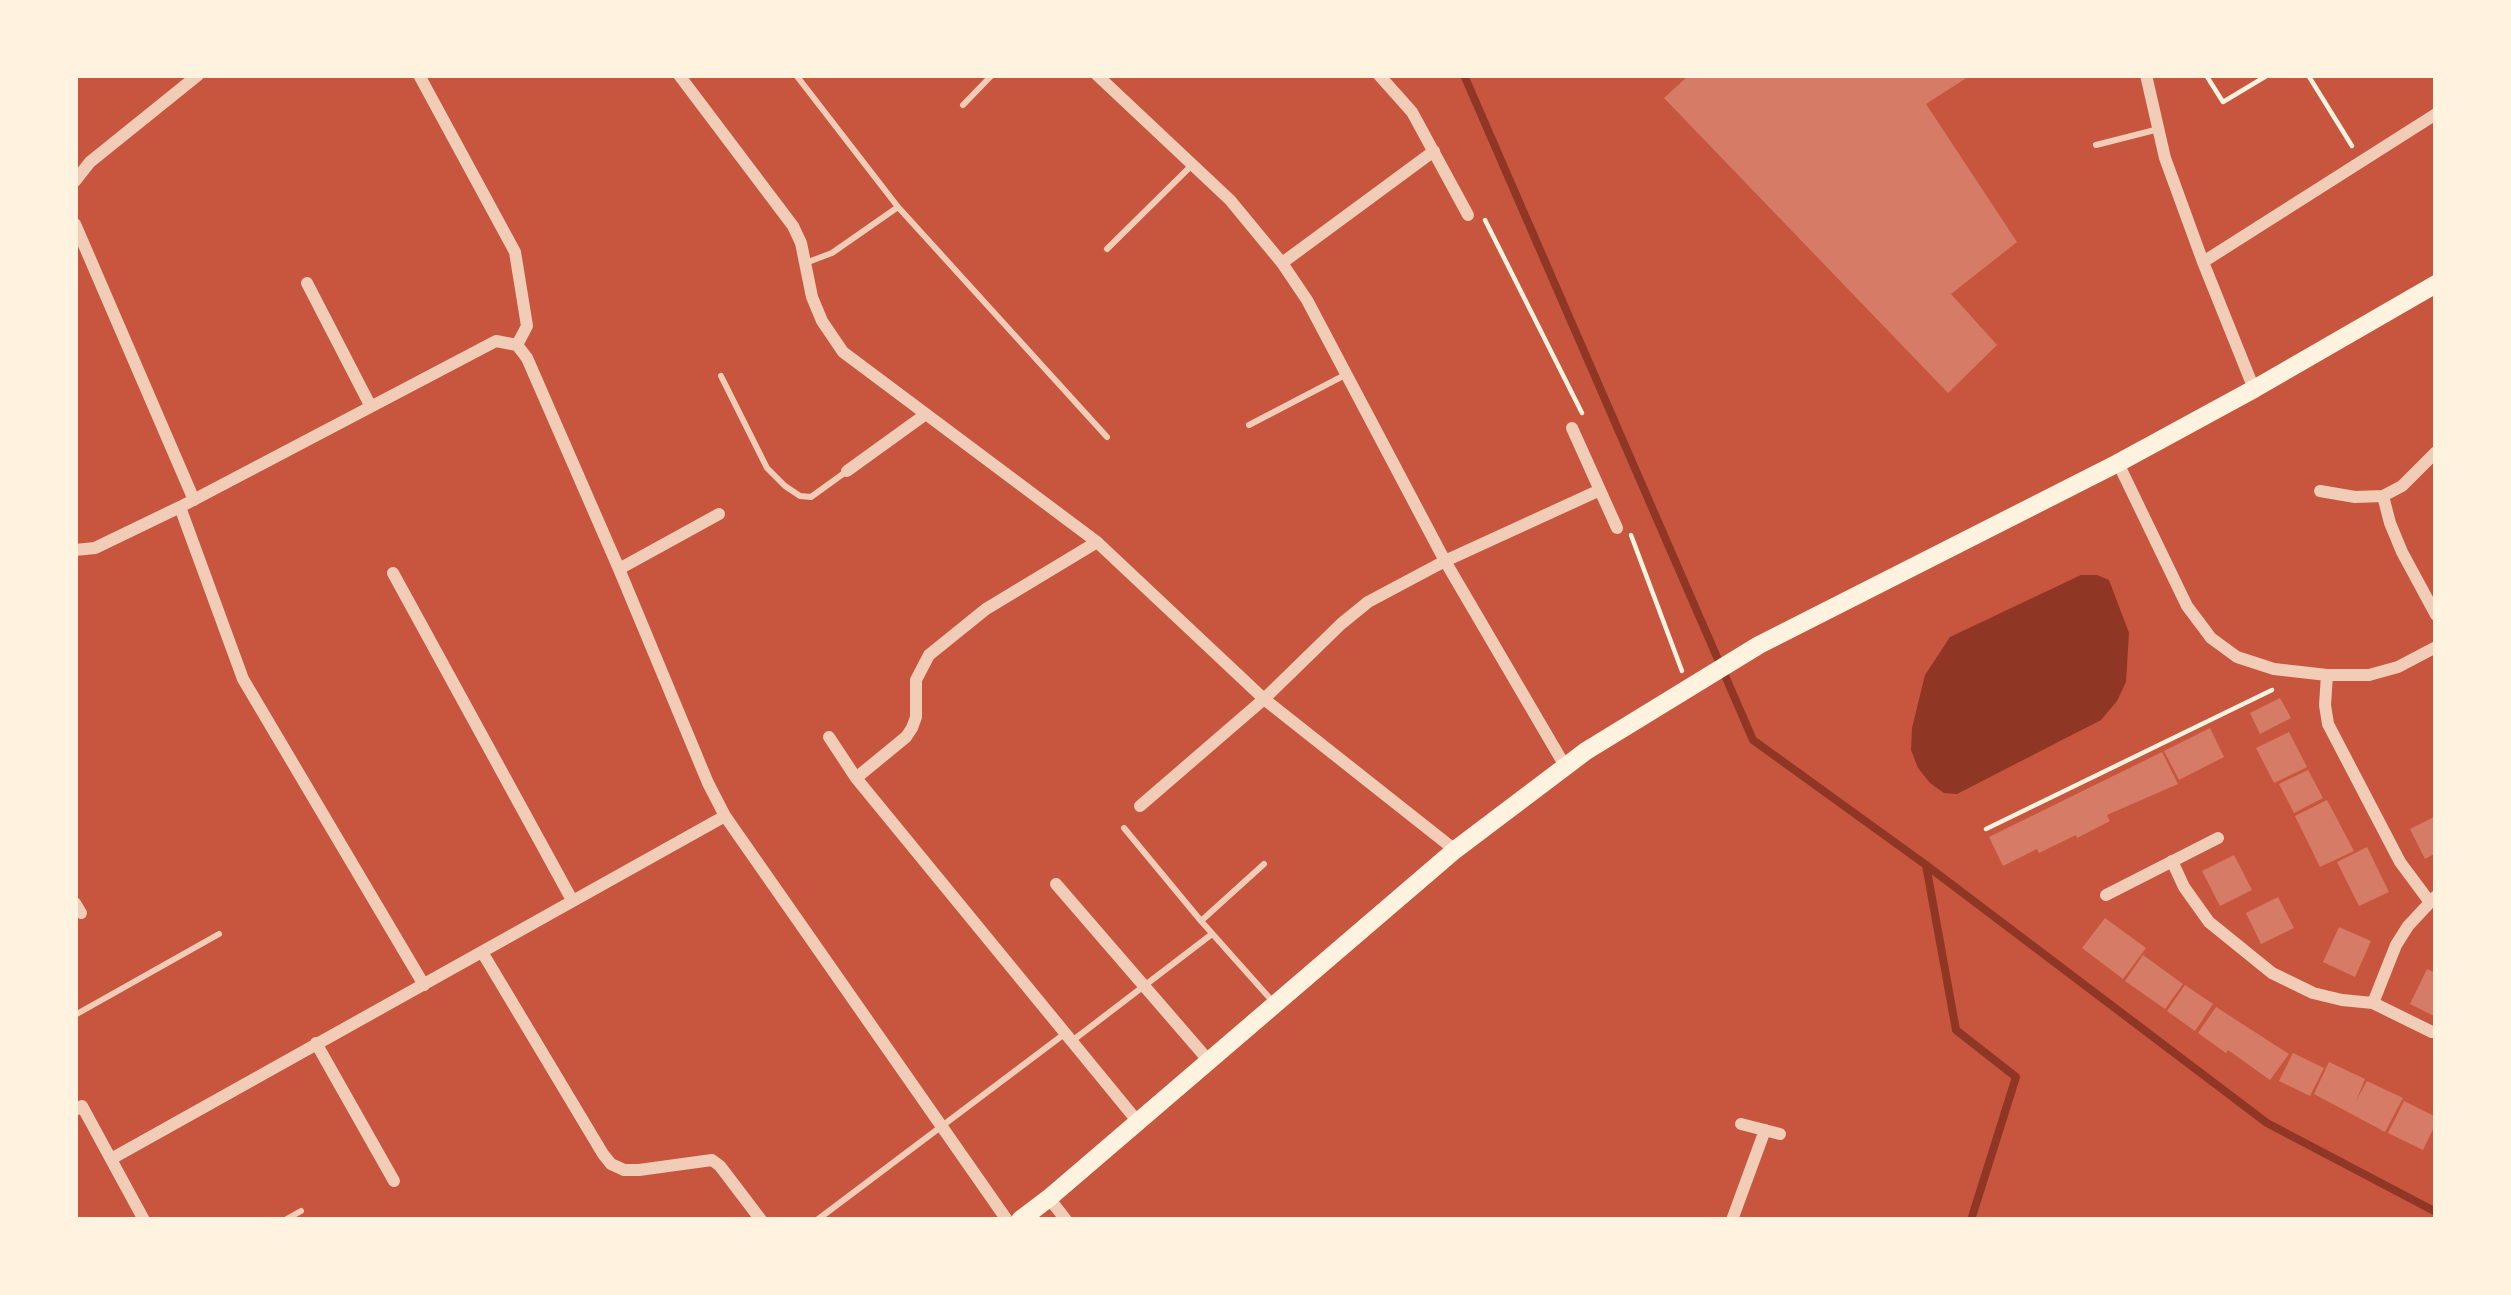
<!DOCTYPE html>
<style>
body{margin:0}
#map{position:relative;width:2511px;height:1295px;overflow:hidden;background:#c8553d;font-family:Rubik,sans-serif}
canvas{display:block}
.frame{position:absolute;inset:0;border:78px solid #fff3e0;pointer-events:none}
</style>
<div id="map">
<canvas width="2511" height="1295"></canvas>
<div class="frame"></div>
</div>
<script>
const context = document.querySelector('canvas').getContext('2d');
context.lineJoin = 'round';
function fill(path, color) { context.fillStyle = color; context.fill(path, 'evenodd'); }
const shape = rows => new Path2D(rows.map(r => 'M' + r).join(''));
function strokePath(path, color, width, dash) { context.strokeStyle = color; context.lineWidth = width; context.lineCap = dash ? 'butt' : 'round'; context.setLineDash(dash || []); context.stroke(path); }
const water = shape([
 [2081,575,2097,575,2109,580,2129,633,2126,682,2117,701,2101,720,1957,794,1944,793,1930,783,1918,768,1911,750,1912,728,1925,675,1950,637]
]);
const stream = shape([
 [1464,75,1753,740,1926,865,2267,1123,2436,1212],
 [1926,865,1956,1030,2016,1077,1971,1220]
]);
const building = shape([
 [1689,75,1971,75,1926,104,2017,242,1951,294,1997,345,1948,393,1664,98],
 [2280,698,2291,718,2260,734,2250,713],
 [2210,728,2224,757,2179,780,2164,751],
 [2289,732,2307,767,2274,783,2256,748],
 [2162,752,2178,784,2107,815,2110,821,2077,838,2076,835,2039,853,2037,849,2003,866,1989,837],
 [2308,770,2323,798,2294,813,2279,784],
 [2327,800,2354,851,2320,867,2295,816],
 [2436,816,2436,853,2425,859,2410,829],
 [2367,847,2389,892,2359,906,2337,862],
 [2234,855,2252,890,2220,906,2202,871],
 [2278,897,2294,928,2261,944,2246,913],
 [2105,918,2146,948,2123,979,2082,948],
 [2339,927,2371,941,2355,977,2323,962],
 [2143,955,2183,984,2165,1009,2125,981],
 [2427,969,2436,973,2436,1017,2410,1004],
 [2185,985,2213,1004,2195,1031,2167,1011],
 [2216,1007,2289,1054,2270,1080,2228,1050,2226,1053,2198,1033],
 [2293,1053,2324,1068,2310,1096,2279,1081],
 [2329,1062,2365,1079,2356,1101,2367,1081,2403,1098,2385,1132,2314,1094],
 [2404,1101,2436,1117,2436,1123,2423,1150,2388,1133]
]);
const path = shape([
 [2206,75,2223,102,2268,75],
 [2308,75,2352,146],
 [1485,220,1582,413],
 [1631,535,1682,671],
 [1986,829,2272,690]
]);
const service = shape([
 [796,75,898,207,832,253,808,262],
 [963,105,992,75],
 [2096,145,2155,130],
 [898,207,1107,437],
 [1107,249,1192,165],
 [721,376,767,468,785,486,800,496,811,497,847,471],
 [1249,425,1343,376],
 [1124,828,1201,921,1274,1003],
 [1201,921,1264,864],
 [75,1015,219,934],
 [1072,1041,1212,934],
 [285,1220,301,1211],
 [817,1220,1063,1035]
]);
const minor = shape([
 [419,75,515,252,527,326,517,345],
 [679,75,793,226,801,243,812,297,822,321,843,352,1097,542,1264,699,1455,850],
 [1097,75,1230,200,1282,263,1307,300,1445,561,1565,766],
 [1379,75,1412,112,1468,215],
 [2146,75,2165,158,2203,262,2254,389],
 [75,181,90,162,198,75],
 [75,224,194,500],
 [2203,262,2436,114],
 [1282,263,1434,151],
 [307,283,370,405],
 [517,345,527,358,619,569,708,783,725,816,1007,1220],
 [1572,428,1617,528],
 [2118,463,2187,606,2211,638,2237,657,2274,669,2327,675,2369,675,2398,667,2436,647],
 [847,471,926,414],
 [2320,491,2355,497,2383,496,2402,486,2436,452],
 [2383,496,2390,523,2402,552,2436,615],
 [180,507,243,679,424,985],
 [75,550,95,548,180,507,496,341,517,345],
 [619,569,719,514],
 [393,573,572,900],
 [2327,675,2325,705,2328,724,2400,862,2429,901],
 [829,737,856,778,1138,1122],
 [856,778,906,737,912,728,916,717,916,680,929,655,986,609,1097,542],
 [1140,806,1264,699,1341,624,1368,602,1445,561,1600,490],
 [2172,861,2184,887,2209,922,2272,973,2313,993,2342,1000,2373,1003,2432,1032],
 [1056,884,1209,1061],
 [2106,895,2218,838],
 [75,903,81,913],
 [482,952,603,1154,611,1164,624,1170,639,1170,712,1160,720,1166,761,1220],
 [2373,1003,2396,945,2408,926,2435,897],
 [316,1043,394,1181],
 [75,1110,82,1106,144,1220],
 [1741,1124,1780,1134],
 [111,1159,725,816],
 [1049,1198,1066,1220],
 [1732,1220,1765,1130]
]);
const primary = shape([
 [1020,1220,1049,1198,1455,850,1586,751,1759,645,2118,463,2254,389,2436,284]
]);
fill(water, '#8f3625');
strokePath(stream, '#8f3625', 8);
fill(building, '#d67c66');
strokePath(path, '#fff3e0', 4.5);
strokePath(service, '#f1ccb7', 6);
strokePath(minor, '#f1ccb7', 12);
strokePath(primary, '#fff3e0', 18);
</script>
